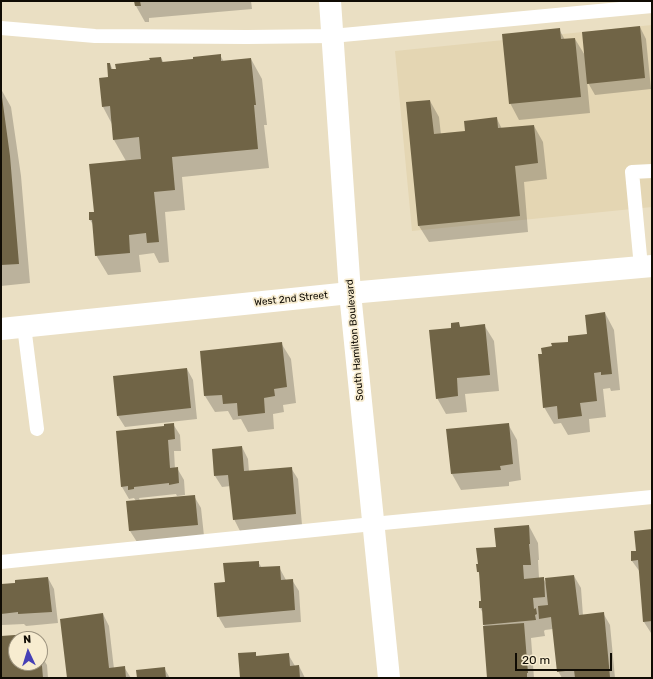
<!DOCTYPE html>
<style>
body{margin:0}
#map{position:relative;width:653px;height:679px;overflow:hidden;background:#eadfc3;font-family:Rubik,sans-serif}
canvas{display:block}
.frame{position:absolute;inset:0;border:2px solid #100c04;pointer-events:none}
.north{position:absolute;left:8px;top:631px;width:40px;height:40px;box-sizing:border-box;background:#f7ecd0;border:1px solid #9b927e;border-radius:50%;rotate:356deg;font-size:11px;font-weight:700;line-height:16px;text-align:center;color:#100c04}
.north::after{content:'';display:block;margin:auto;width:14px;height:18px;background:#4640b6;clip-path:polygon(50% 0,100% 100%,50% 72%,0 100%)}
.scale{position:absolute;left:515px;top:653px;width:97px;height:18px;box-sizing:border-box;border:2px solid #100c04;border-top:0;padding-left:5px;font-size:12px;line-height:14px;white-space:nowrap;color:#100c04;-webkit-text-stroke:3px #f7ecd0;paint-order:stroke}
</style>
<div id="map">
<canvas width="653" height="679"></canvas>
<div class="frame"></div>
<div class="north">N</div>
<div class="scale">20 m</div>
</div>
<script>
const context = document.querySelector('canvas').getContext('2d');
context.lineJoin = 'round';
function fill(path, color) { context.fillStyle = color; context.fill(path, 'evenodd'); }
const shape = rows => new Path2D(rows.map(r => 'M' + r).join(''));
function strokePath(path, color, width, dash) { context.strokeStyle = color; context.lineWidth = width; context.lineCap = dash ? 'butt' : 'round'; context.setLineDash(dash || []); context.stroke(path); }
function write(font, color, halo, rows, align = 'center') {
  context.font = font + ' Rubik,sans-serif'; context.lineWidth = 3.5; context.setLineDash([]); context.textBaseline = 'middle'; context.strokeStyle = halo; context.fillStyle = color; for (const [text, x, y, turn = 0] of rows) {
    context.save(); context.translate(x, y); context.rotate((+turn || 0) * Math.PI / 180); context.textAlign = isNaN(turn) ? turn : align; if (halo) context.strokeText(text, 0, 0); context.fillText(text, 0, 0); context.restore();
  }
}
const built = shape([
 [652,25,652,207,412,231,395,51]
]);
const shadow = shape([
 [135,1,251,1,252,9,149,18,149,22,145,22,136,6],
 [640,27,646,39,651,89,595,95,587,81,590,113,519,120,510,103,559,29,565,40,575,39,586,57],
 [220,55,224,62,251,59,262,79,267,125,264,125,269,168,182,177,185,210,165,212,169,262,159,263,154,253,139,255,141,272,108,275,96,255,94,226,90,220,90,213,95,212,126,161,114,140,112,124,103,107,100,79,109,78,110,64,113,70,151,61,161,58,164,63],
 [1,89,11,107,21,176,30,283,1,286],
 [430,101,439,117,441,135,466,132,497,119,502,129,534,126,543,142,547,179,524,182,528,232,429,242,419,226],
 [605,313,614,330,620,390,611,391,610,388,603,389,606,417,589,419,590,432,568,435,561,423,554,424,544,407,543,355,588,335],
 [459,324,461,328,484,325,494,341,499,391,465,394,467,412,446,414,437,398,452,329],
 [281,343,291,359,296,403,283,405,284,412,273,414,274,429,248,432,241,419,233,420,228,411,215,412,205,396,201,352],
 [187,369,193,380,197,419,125,427,118,416],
 [173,424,180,435,181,451,174,451,175,469,177,468,184,480,185,495,177,496,176,494,139,498,140,501,194,496,201,508,204,536,137,542,130,531,136,501,134,498,129,499,122,487,117,432,165,427],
 [508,424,517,440,521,480,509,482,509,486,461,490,452,474],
 [242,447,248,459,249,472,291,468,298,479,302,525,240,531,234,519,231,486,222,487,215,476],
 [529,526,538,543,539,560,538,560,539,578,543,578,546,583,574,576,581,588,583,616,603,613,610,625,615,678,562,678,558,671,553,629,545,630,544,631,545,636,531,638,534,678,488,678,485,627,484,625,483,613,480,608,482,602,480,575,478,571,497,548],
 [652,530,652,633,651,633,644,622,640,572,632,561,632,552,637,552],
 [258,562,262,568,279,567,286,580,292,580,299,591,301,622,225,628,218,616,226,583],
 [48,578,54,589,58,623,26,626,24,624,2,625,1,623,1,585],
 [103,614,109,626,114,669,124,667,131,678,68,678],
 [29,635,31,639,16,639,16,663,40,663,40,654,47,665,48,678,1,678,1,637],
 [255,653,257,657,288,654,295,666,299,666,305,678,241,678],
 [164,668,170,678,138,678]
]);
const building = shape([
 [134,1,140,1,141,6,135,6],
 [640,26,645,78,587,84,582,32],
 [560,28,561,39,575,38,581,97,509,104,502,34],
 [221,54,221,61,251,58,256,105,254,105,258,149,172,157,175,190,154,192,159,242,147,243,146,233,129,235,130,253,95,256,92,220,89,220,89,212,94,212,89,164,141,159,139,137,113,140,110,106,102,107,99,78,108,77,107,63,110,63,111,69,116,69,115,64,150,60,149,58,161,57,162,62,193,59,193,57],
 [1,97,2,97,10,156,19,264,1,265],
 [430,100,434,134,465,131,464,121,497,117,498,128,534,125,538,163,515,166,520,216,418,226,406,102],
 [605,312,612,374,601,375,601,372,594,373,597,401,580,403,582,416,558,419,557,406,543,408,538,354,542,354,541,348,552,346,551,343,568,342,568,336,587,334,585,315],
 [459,322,460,327,485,324,490,375,457,378,458,396,436,399,429,330,451,328,451,323],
 [282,342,287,387,274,389,275,396,264,398,265,413,238,416,237,403,223,404,222,395,204,396,200,351],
 [187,368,191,408,117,416,113,376],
 [174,423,175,439,168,440,170,468,178,467,179,483,169,485,169,483,134,487,134,489,128,490,128,486,121,487,116,431,164,426,164,424],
 [509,423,513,464,500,466,501,470,451,474,446,429],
 [242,446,244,471,292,467,296,514,233,520,228,475,214,476,212,449],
 [195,495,198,525,129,531,126,501],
 [529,525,530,544,529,544,531,565,523,565,524,579,544,577,545,597,533,598,534,609,536,608,537,614,535,615,536,620,483,625,482,608,479,608,479,601,481,601,479,572,477,572,476,564,478,564,476,548,496,547,494,528],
 [652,529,652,621,643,622,638,560,631,561,631,551,636,551,634,531],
 [259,561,259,567,280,566,281,580,293,579,295,610,217,617,214,583,225,582,223,563],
 [574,575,579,615,604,612,610,677,597,678,575,678,574,670,557,672,551,617,539,619,538,606,548,605,545,578],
 [48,577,52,612,18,614,18,612,1,614,1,584,15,583,15,580],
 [103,613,109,668,125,666,126,678,67,678,60,619],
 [524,623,528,673,527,673,527,678,487,678,483,626],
 [29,634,30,639,16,639,16,663,40,663,40,654,41,654,43,678,1,678,1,636],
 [256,652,256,656,289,653,290,666,299,665,300,678,240,678,238,653],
 [165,667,166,678,137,678,136,670]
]);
const lane = shape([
 [1,28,95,36,247,37,332,36,652,6],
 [641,267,632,172,652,171],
 [24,326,37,429],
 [1,562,373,524,652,497]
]);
const street = shape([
 [1,329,350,293,652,266]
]);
const secondary = shape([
 [330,1,350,293,389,678]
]);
const streetNames = [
 ["West 2nd Street",291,299,-6],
 ["South Hamilton Boulevard",355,340,-95]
];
fill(built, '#e4d6b3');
fill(shadow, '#0003');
fill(building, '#706446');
strokePath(lane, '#fff', 14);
strokePath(street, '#fff', 22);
strokePath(secondary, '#fff', 22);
write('10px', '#100c04', '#f7ecd0', streetNames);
</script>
